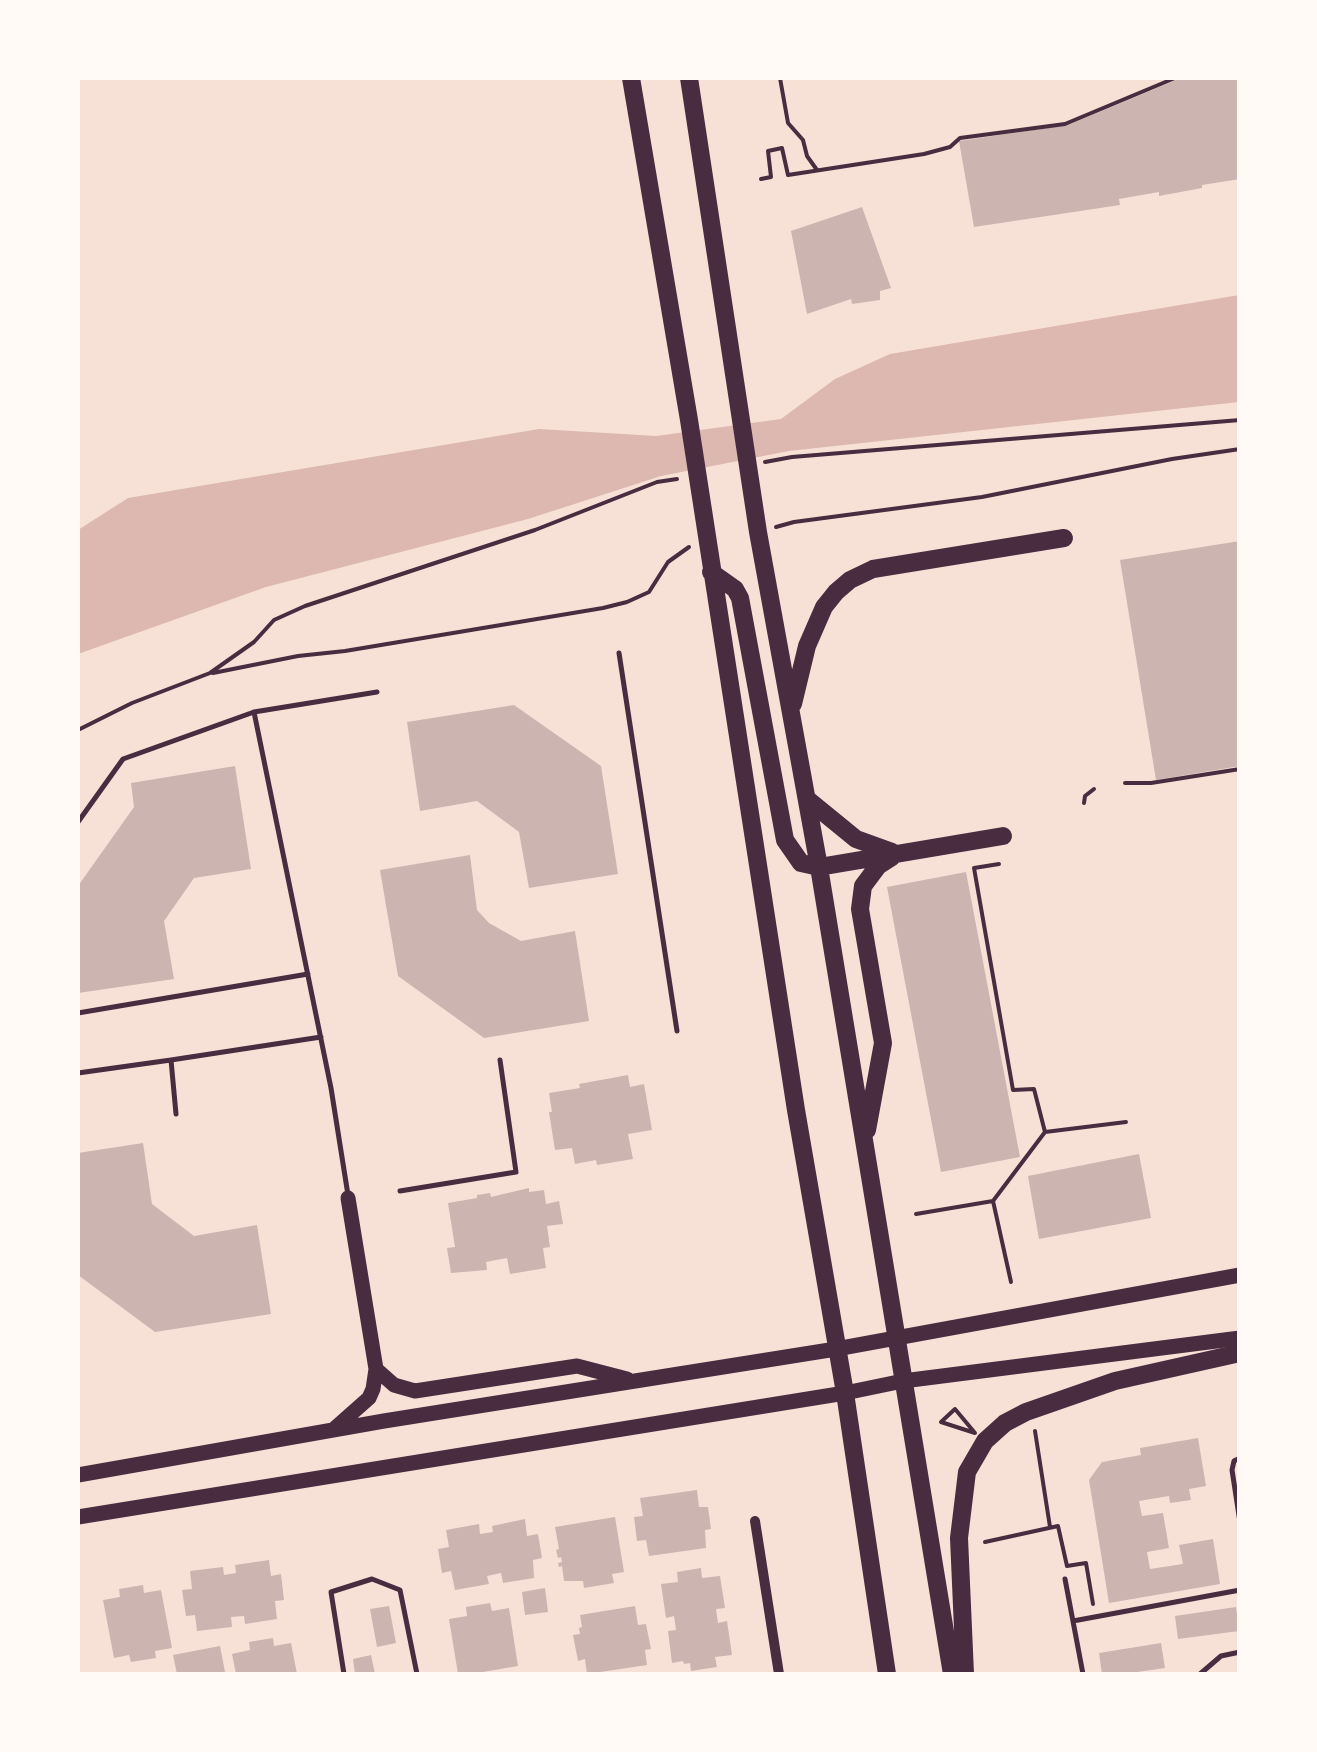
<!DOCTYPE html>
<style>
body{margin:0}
#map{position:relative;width:1317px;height:1752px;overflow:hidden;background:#f7e1d7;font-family:Georgia,serif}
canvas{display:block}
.frame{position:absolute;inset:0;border:80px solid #fffaf5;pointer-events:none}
</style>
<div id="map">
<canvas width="1317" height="1752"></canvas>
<div class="frame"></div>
</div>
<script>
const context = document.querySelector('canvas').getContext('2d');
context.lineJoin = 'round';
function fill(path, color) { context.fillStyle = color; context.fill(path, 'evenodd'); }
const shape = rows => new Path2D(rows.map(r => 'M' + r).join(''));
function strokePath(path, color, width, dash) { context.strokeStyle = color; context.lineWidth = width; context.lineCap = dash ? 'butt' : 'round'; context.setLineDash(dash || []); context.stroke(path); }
const water = shape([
 [1239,295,1239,402,789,451,661,476,528,519,266,587,78,654,78,530,128,498,539,429,656,436,781,419,835,379,890,354]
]);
const building = shape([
 [1181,78,1240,78,1240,179,1202,185,1202,188,1159,196,1159,192,1119,199,1120,205,974,227,959,141,1068,125],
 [862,207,891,288,880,291,880,300,852,304,851,299,807,314,791,231],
 [1240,541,1240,766,1156,780,1120,560],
 [514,705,601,766,618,874,529,888,519,832,477,801,420,811,407,722],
 [235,766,251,869,194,878,164,921,174,979,78,993,78,886,134,807,131,783],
 [470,855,477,910,489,923,521,941,575,931,589,1021,484,1038,398,976,380,870],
 [966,872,1020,1157,941,1172,887,887],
 [628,1075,630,1087,644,1084,652,1130,628,1134,633,1159,597,1165,596,1160,575,1164,572,1148,555,1150,549,1112,552,1112,549,1093,580,1088,579,1084],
 [143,1143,152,1204,194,1236,257,1225,271,1314,155,1332,78,1275,78,1153],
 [1139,1154,1151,1218,1039,1239,1028,1176],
 [529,1188,529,1192,544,1190,546,1204,559,1201,563,1224,547,1226,550,1247,543,1248,546,1268,510,1274,507,1258,486,1262,487,1270,451,1273,447,1248,455,1247,448,1203,477,1198,477,1195,490,1193,491,1197],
 [1198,1438,1206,1486,1189,1489,1191,1500,1170,1503,1169,1496,1139,1501,1142,1516,1163,1513,1169,1548,1147,1552,1150,1569,1183,1564,1179,1545,1213,1539,1220,1584,1109,1603,1089,1480,1102,1462,1141,1455,1140,1448],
 [697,1490,699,1507,708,1507,711,1529,705,1530,706,1548,649,1556,646,1540,637,1541,634,1517,643,1516,640,1498],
 [615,1517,624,1572,612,1574,614,1583,584,1588,583,1581,564,1581,562,1566,559,1567,558,1563,562,1562,561,1557,558,1558,556,1550,559,1549,555,1527],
 [525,1519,527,1536,538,1534,542,1558,533,1560,534,1578,503,1583,501,1573,487,1576,489,1584,455,1590,451,1571,442,1573,438,1549,449,1547,446,1530,479,1524,480,1534,493,1532,492,1526],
 [269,1560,271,1576,281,1574,284,1600,275,1601,277,1619,245,1624,244,1616,231,1617,232,1627,197,1631,195,1615,186,1616,182,1590,192,1589,190,1571,223,1567,224,1575,236,1573,235,1565],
 [701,1568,702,1578,720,1576,725,1608,716,1609,718,1623,727,1621,732,1655,715,1657,717,1667,691,1671,690,1663,684,1664,683,1661,672,1663,668,1631,676,1630,674,1616,666,1618,661,1584,678,1582,677,1572],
 [143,1585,144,1593,161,1590,172,1648,155,1651,156,1658,131,1662,129,1655,114,1658,103,1600,120,1597,119,1589],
 [545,1588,548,1612,525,1615,522,1592],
 [490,1603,492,1611,509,1608,518,1666,471,1674,469,1672,458,1674,449,1619,467,1616,466,1607],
 [389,1606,396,1643,377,1647,370,1609],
 [635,1606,638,1625,646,1624,651,1649,645,1650,647,1665,587,1674,585,1659,578,1661,573,1635,580,1634,579,1628,582,1627,580,1615],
 [1236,1607,1239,1631,1178,1639,1175,1616],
 [273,1638,274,1646,291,1643,297,1674,236,1674,232,1654,250,1650,249,1642],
 [1161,1643,1165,1668,1123,1674,1102,1674,1099,1653],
 [220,1646,225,1672,222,1674,177,1674,173,1655],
 [371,1655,375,1674,355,1674,353,1659]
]);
const path = shape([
 [780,78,788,123,803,140,807,156,817,170],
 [761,179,771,177,768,151,782,148,788,175,924,154,950,147,960,138,1065,124,1175,78],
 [765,462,792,457,1240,420],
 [776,527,794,522,982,497,1172,459,1240,449],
 [213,673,298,656,345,651,603,608,627,602,649,592,668,562,689,547],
 [78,730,132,703,210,673,254,642,274,620,305,606,535,530,657,482,677,479],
 [1125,783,1151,783,1240,769],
 [1084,803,1085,796,1094,789],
 [999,864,974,868,1013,1090,1034,1089,1045,1132,1126,1122],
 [916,1214,993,1201],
 [1011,1282,993,1201,1045,1132],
 [955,1409,975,1433,941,1422,955,1409],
 [1035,1431,1050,1527],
 [985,1542,1058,1526,1067,1566,1086,1563,1093,1604]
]);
const service = shape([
 [619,653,677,1031],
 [254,712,331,1088,348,1195],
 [78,822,123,759,254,712,377,692],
 [78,1013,308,974],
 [171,1060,321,1037],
 [78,1073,171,1060,176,1114],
 [400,1191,516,1172,500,1060],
 [1240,1458,1234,1461,1232,1470,1240,1522],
 [1065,1579,1083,1674],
 [1073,1621,1240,1590],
 [344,1674,331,1592,372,1579,400,1590,417,1674],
 [1200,1674,1221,1656,1240,1652]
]);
const minor = shape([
 [755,1521,779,1674]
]);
const secondary = shape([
 [376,1369,394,1385,415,1391,577,1366,627,1379],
 [334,1429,369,1398,373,1389,376,1369,348,1198],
 [78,1475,384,1421,836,1349,1240,1275],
 [78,1517,845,1393,903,1381,1240,1338]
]);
const primary = shape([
 [631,78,689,420,796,1110,845,1393,887,1674],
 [689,78,758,532,819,867,952,1674],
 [711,572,735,589,740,598,785,840,801,863,819,867,1003,836],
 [793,704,807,646,824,607,836,592,850,580,873,569,1064,538],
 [807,799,856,839,892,852],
 [867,1130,883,1043,860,909,863,886,878,866,892,857],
 [965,1674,959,1538,967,1472,985,1441,1005,1423,1026,1412,1115,1381,1240,1353]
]);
fill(water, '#dcb8b0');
fill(building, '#ccb4b1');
strokePath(path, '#4a2c40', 4);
strokePath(service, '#4a2c40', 5);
strokePath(minor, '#4a2c40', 10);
strokePath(secondary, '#4a2c40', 15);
strokePath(primary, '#4a2c40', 18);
</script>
